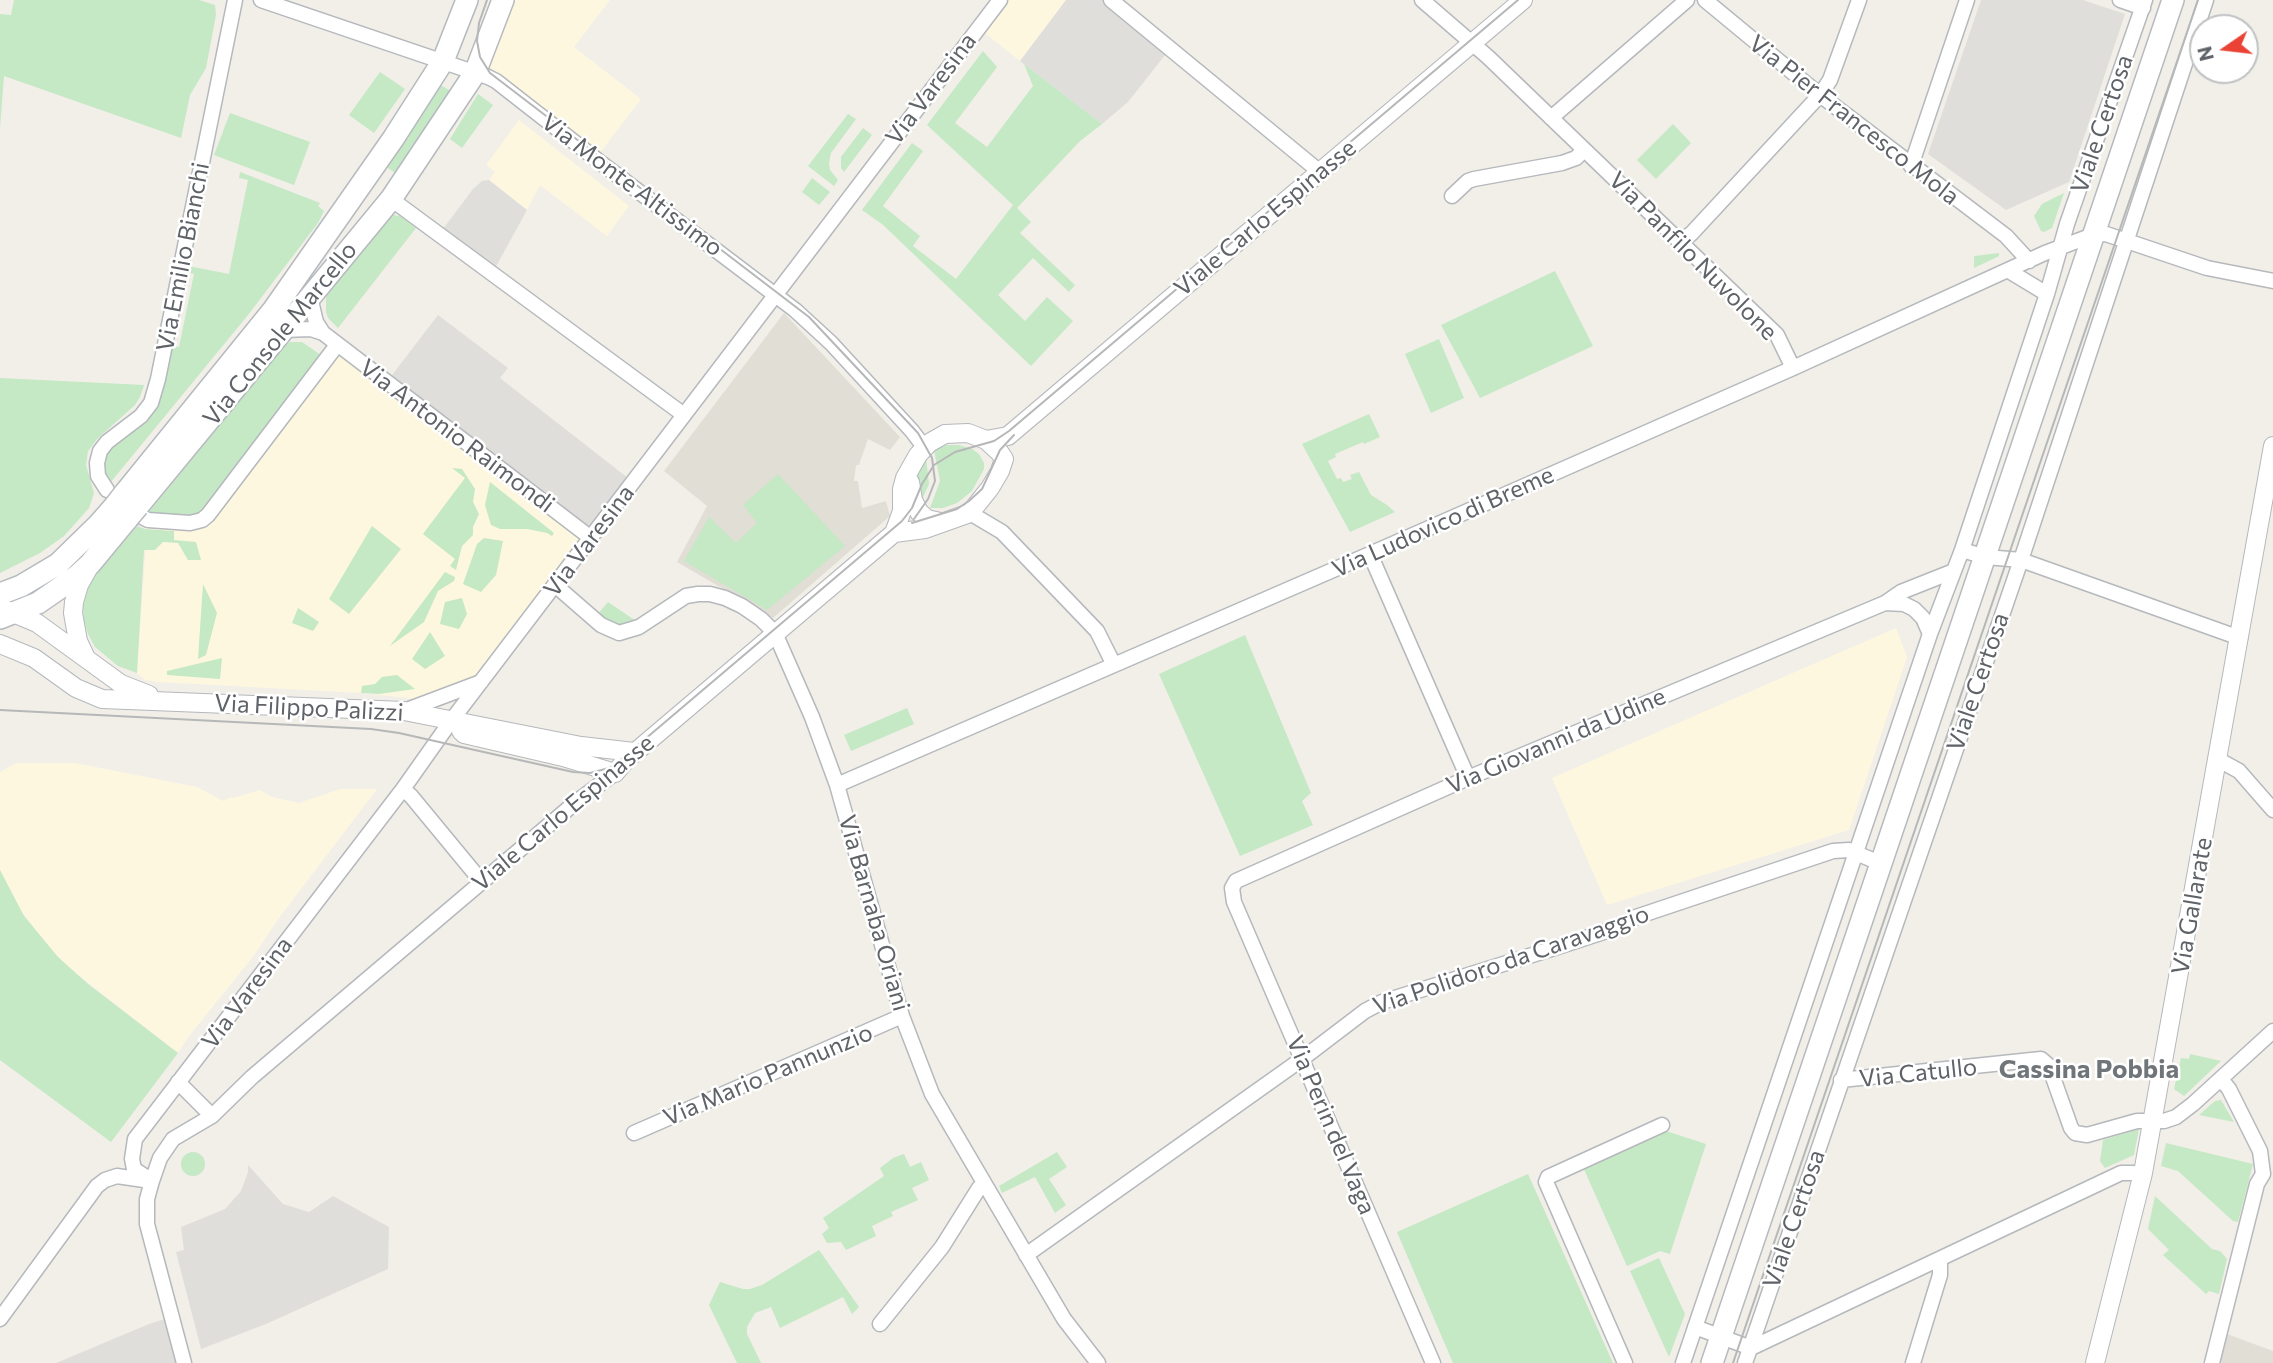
<!DOCTYPE html>
<style>
body{margin:0}
#map{position:relative;width:2273px;height:1363px;overflow:hidden;background:#f1efe8;font-family:Commissioner,sans-serif}
canvas{display:block}
.north{position:absolute;left:2189px;top:14px;width:70px;height:70px;box-sizing:border-box;background:#fff;border:2px solid #bfc1c3;border-radius:50%;rotate:256deg;font-size:19px;font-weight:700;line-height:28px;text-align:center;color:#5f6368}
.north::after{content:'';display:block;margin:auto;width:24px;height:32px;background:#ea4335;clip-path:polygon(50% 0,100% 100%,50% 72%,0 100%)}
</style>
<div id="map">
<canvas width="2273" height="1363"></canvas>
<div class="north">N</div>
</div>
<script>
const context = document.querySelector('canvas').getContext('2d');
context.lineJoin = 'round';
function fill(path, color) { context.fillStyle = color; context.fill(path, 'evenodd'); }
const shape = rows => new Path2D(rows.map(r => 'M' + r).join(''));
function strokePath(path, color, width, dash) { context.strokeStyle = color; context.lineWidth = width; context.lineCap = dash ? 'butt' : 'round'; context.setLineDash(dash || []); context.stroke(path); }
function write(font, color, halo, rows, align = 'center') {
  context.font = font + ' Commissioner,sans-serif'; context.lineWidth = 5; context.setLineDash([]); context.textBaseline = 'middle'; context.strokeStyle = halo; context.fillStyle = color; for (const [text, x, y, turn = 0] of rows) {
    context.save(); context.translate(x, y); context.rotate((+turn || 0) * Math.PI / 180); context.textAlign = isNaN(turn) ? turn : align; if (halo) context.strokeText(text, 0, 0); context.fillText(text, 0, 0); context.restore();
  }
}
const commercial = shape([
 [507,0,610,0,574,47,641,99,596,158,500,78,488,64],
 [1001,0,1066,0,1020,61,980,29],
 [519,120,629,206,607,236,540,185,527,210,489,180,495,172,486,165],
 [330,343,589,540,482,680,427,700,361,693,157,682,145,680,137,673,148,513,204,509],
 [1896,628,1907,657,1849,830,1607,905,1552,778],
 [16,763,75,763,197,787,223,801,231,797,233,798,260,790,272,797,299,803,340,789,377,789,279,918,252,958,189,1036,178,1053,68,967,47,945,17,905,0,870,0,772]
]);
const industrial = shape([
 [1066,0,1109,0,1169,50,1128,102,1102,124,1020,61],
 [1981,0,2083,0,2125,14,2069,182,2006,210,1928,154],
 [489,180,527,210,493,272,440,233,473,189,482,181],
 [438,315,508,368,500,378,633,482,592,536,389,379],
 [248,1165,283,1204,309,1212,333,1196,389,1227,388,1269,266,1324,201,1349,176,1252,184,1250,181,1227,225,1209,241,1191,248,1172],
 [171,1317,185,1363,56,1363,149,1324]
]);
const education = shape([
 [784,313,900,437,890,450,868,439,859,465,856,465,854,481,858,481,862,508,886,501,890,516,773,618,677,562,707,506,664,471],
 [2227,1334,2273,1351,2273,1363,2220,1363]
]);
const green = shape([
 [14,0,199,0,215,5,216,15,206,68,190,95,181,138,4,76,0,128,0,14,11,15],
 [983,51,997,67,955,123,987,147,1033,86,1024,64,1102,124,1080,141,1017,208,1031,222,1020,233,1075,285,1069,292,1033,258,998,295,1025,321,1047,297,1073,321,1031,366,882,224,862,210,912,143,923,151,883,206,920,236,913,246,956,279,1013,205,927,125],
 [380,72,405,89,374,133,349,115],
 [440,85,453,92,398,175,385,166],
 [478,94,493,105,462,148,450,139],
 [230,113,310,142,294,185,214,155],
 [848,114,856,119,831,153,829,163,830,170,838,180,834,186,808,166],
 [1673,124,1691,143,1656,179,1637,160],
 [863,128,872,135,844,172,841,168,841,157],
 [240,172,320,203,318,206,324,211,318,223,248,315,110,483,104,474,104,456,109,449,139,425,169,345,179,347,194,274,187,272,188,266,229,274,248,180,239,178],
 [812,178,830,192,819,205,802,192],
 [2064,193,2052,228,2044,232,2041,231,2034,216,2042,204],
 [393,215,400,216,416,228,338,328,328,318,326,312,326,295,387,220],
 [1999,253,1999,256,1974,268,1974,256],
 [1555,271,1593,346,1480,398,1441,325],
 [1439,339,1464,398,1431,413,1405,354],
 [290,342,302,342,321,355,204,509,197,514,190,516,148,513,285,345],
 [0,378,144,385,140,397,135,405,97,439,88,451,86,465,94,493,89,508,64,536,40,553,0,573],
 [1369,414,1380,437,1364,444,1363,442,1335,454,1336,457,1328,461,1337,479,1341,478,1343,482,1352,479,1350,475,1359,472,1371,495,1387,505,1395,512,1350,532,1302,444],
 [947,445,959,445,972,449,979,454,984,463,984,469,972,491,957,503,943,508,930,508,940,481,934,450],
 [926,457,929,484,921,502,917,491,916,474],
 [452,468,462,469,475,489,473,502,479,514,473,527,473,535,462,546,456,570,450,566,455,559,423,534,465,478],
 [778,474,845,546,767,610,684,561,709,517,736,543,757,523,743,505],
 [490,482,554,533,552,536,547,533,527,529,500,529,491,525,485,505],
 [137,526,145,529,174,531,174,540,196,542,201,560,188,560,178,543,163,542,155,550,144,550,137,673,118,666,95,647,88,634,84,620,83,607,90,582],
 [372,526,401,549,349,614,329,599],
 [484,538,503,541,496,575,481,592,463,584,477,544],
 [445,572,455,577,454,581,438,591,424,622,390,646],
 [203,584,217,613,206,655,198,659],
 [462,598,467,614,459,629,440,624,445,602],
 [608,602,636,621,624,625,608,622,598,614],
 [298,608,319,622,313,631,292,623],
 [430,632,445,656,425,669,412,659],
 [1245,635,1311,793,1302,801,1313,825,1240,856,1159,674],
 [222,658,220,679,167,675,167,671],
 [397,675,415,689,379,694,361,693,362,686,375,684,382,677],
 [907,708,914,724,851,751,844,735],
 [0,870,24,916,58,957,88,984,178,1053,111,1142,0,1060],
 [2190,1054,2221,1061,2184,1096,2174,1089,2181,1058,2189,1059],
 [2221,1100,2234,1122,2199,1115,2215,1101],
 [2139,1129,2134,1155,2105,1168,2100,1161,2103,1140],
 [1663,1130,1706,1144,1670,1254,1660,1251,1627,1266,1583,1167],
 [2166,1143,2253,1164,2238,1222,2233,1221,2178,1171,2161,1166],
 '181 1164a12 12 0 1 1 24 0a12 12 0 1 1-24 0Z',
 [1057,1152,1067,1167,1049,1179,1066,1205,1055,1213,1035,1177,1002,1193,999,1186],
 [904,1154,910,1167,921,1162,929,1180,912,1188,918,1200,891,1212,893,1216,872,1226,876,1236,846,1250,841,1242,827,1243,822,1234,829,1228,823,1218,884,1176,880,1168,893,1158],
 [1528,1174,1613,1363,1453,1363,1397,1232],
 [2155,1196,2212,1249,2220,1251,2227,1259,2219,1294,2209,1291,2206,1294,2163,1255,2169,1250,2148,1229],
 [819,1250,859,1307,852,1314,843,1297,780,1328,771,1307,755,1313,747,1327,747,1334,761,1363,737,1363,709,1305,720,1282,743,1289,750,1289,762,1285],
 [1659,1258,1685,1314,1669,1357,1630,1271]
]);
const minor = shape([
 [261,0,488,77,496,81,601,163,795,310,831,343,912,431,924,447],
 [1111,0,1320,172],
 [1422,0,1488,57,1777,335,1793,368],
 [1705,0,1820,95,2006,236,2029,261],
 [2120,0,2143,8],
 [1551,118,1687,0],
 [1911,166,1967,0],
 [1452,196,1468,181,1474,179,1562,163,1576,158,1584,150],
 [391,199,684,415],
 [1680,241,1691,234,1820,95,1830,80,1859,0],
 [2009,271,2047,294],
 [310,297,316,322,323,333,591,538],
 [283,330,311,329,323,333],
 [107,490,98,476,97,463,100,451,107,442,141,416,151,403,158,379,235,0],
 [970,513,1002,532,1097,631,1114,665],
 [142,517,148,520,190,523,202,520,208,515,337,345],
 [1962,550,1986,557,2021,560,2240,638],
 [1370,554,1468,778],
 [555,585,601,625,619,633,639,627,686,596,698,594,710,594,725,598,742,606,761,619,775,633,812,717,837,785,902,1016,932,1094,1064,1319,1098,1363],
 [1885,603,1904,604,1914,609,1923,618,1930,634],
 [404,711,481,682],
 [2219,760,2239,771,2273,810],
 [837,785,1370,554,1793,368,2045,253,2093,235,2106,234,2207,268,2273,281],
 [403,789,411,796,482,882],
 [2221,1079,2229,1089,2260,1151,2263,1174],
 [1841,1080,2041,1059,2049,1066,2071,1128,2075,1133,2087,1135,2137,1121,2164,1121,2176,1117,2193,1104,2273,1031],
 [178,1082,212,1116],
 [634,1133,902,1016],
 [152,1181,134,1169,132,1159,135,1139,403,789,451,721,1000,0],
 [1026,1255,1302,1059,1365,1011,1382,1002,1561,946,1622,926,1636,917,1833,851,1849,850,1882,864],
 [0,1319,97,1186,105,1180,117,1176,144,1180],
 [880,1324,942,1247,979,1188,985,1185],
 [1695,1327,1751,1348,2121,1173,2143,1173],
 [184,1363,147,1224,147,1199,152,1181,160,1158,173,1139,212,1116,252,1077,576,802,615,773],
 [1433,1363,1234,902,1232,888,1236,881,1468,778,1885,603,1901,592,1954,571],
 [1625,1363,1546,1182,1548,1177,1662,1125],
 [1683,1363,1930,634,1962,550,2047,294,2067,224,2145,0],
 [1745,1363,2021,560,2206,0],
 [1913,1363,1940,1275,1940,1259],
 [2212,1363,2257,1184,2263,1174]
]);
const tertiary = shape([
 [986,440,1008,436,1523,0],
 [910,482,913,500,919,512,927,519,940,522],
 [6,610,37,623,121,684,149,695],
 [0,644,34,658,76,688,102,699,404,711,581,746,634,752],
 [85,656,78,641,73,613,74,602,79,585,89,567],
 [461,731,464,734,563,757,615,773],
 [615,773,626,760,894,533,925,529,970,513,990,488,1000,471,1004,459,1000,453,986,440,968,433,945,434,929,443,918,455,905,478,902,489,902,511,894,533],
 [2095,1363,2143,1173,2273,446]
]);
const secondary = shape([
 [124,494,274,309,393,139,443,61,467,0],
 [138,506,391,199,475,73,503,0],
 [0,594,21,586,58,564,99,524,114,507],
 [0,618,38,603,77,576,90,564,128,518],
 [1712,1363,2173,0]
]);
const tram = shape([
 [487,0,479,23,477,41,480,57,490,73,809,317,918,433,932,458,935,481,928,499,914,519],
 [912,523,957,509,969,501,982,489,1000,450,1014,435],
 [0,710,371,729,399,733,573,772,590,773,609,768,618,762,902,521,912,508,922,484,934,465,955,452,994,441,1009,431,1518,0],
 [1733,1363,2198,0]
]);
const secondaryBridge = shape([
 [114,507,124,494],
 [128,518,138,506]
]);
const streetNames = [
 ["Via Varesina",931,89,-53],
 ["Via Pier Francesco Mola",1854,120,38],
 ["Viale Certosa",2102,124,-71],
 ["Via Monte Altissimo",632,185,37],
 ["Viale Carlo Espinasse",1265,218,-40],
 ["Via Panfilo Nuvolone",1693,256,45],
 ["Via Emilio Bianchi",183,257,-79],
 ["Via Console Marcello",280,334,-51],
 ["Via Antonio Raimondi",457,436,37],
 ["Via Ludovico di Breme",1443,522,-24],
 ["Via Varesina",589,541,-53],
 ["Viale Certosa",1978,682,-71],
 ["Via Filippo Palizzi",309,708,3],
 ["Via Giovanni da Udine",1556,741,-23],
 ["Viale Carlo Espinasse",563,813,-40],
 ["Via Gallarate",2192,906,-80],
 ["Via Barnaba Oriani",874,913,74],
 ["Via Polidoro da Caravaggio",1511,960,-19],
 ["Via Varesina",247,993,-53],
 ["Via Catullo",1918,1073,-6],
 ["Via Mario Pannunzio",768,1075,-23],
 ["Via Perin del Vaga",1331,1125,67],
 ["Viale Certosa",1794,1219,-71]
];
const neighbourhoodNames = [
 ["Cassina Pobbia",2089,1069]
];
fill(commercial, '#fef7e0');
fill(industrial, '#e0deda');
fill(education, '#e1ded6');
fill(green, '#c5e8c5');
strokePath(minor, '#b5b8bc', 17);
strokePath(tertiary, '#b5b8bc', 20);
strokePath(secondary, '#b6babf', 24);
strokePath(minor, '#fff', 14);
strokePath(tertiary, '#fff', 18);
strokePath(secondary, '#fff', 21);
strokePath(tram, '#b6b7b8', 2);
strokePath(secondaryBridge, '#b6babf', 24, []);
strokePath(secondaryBridge, '#fff', 21);
write('24px', '#5f6368', '#fff', streetNames);
write('bold 26px', '#70757a', '#fff', neighbourhoodNames);
</script>
